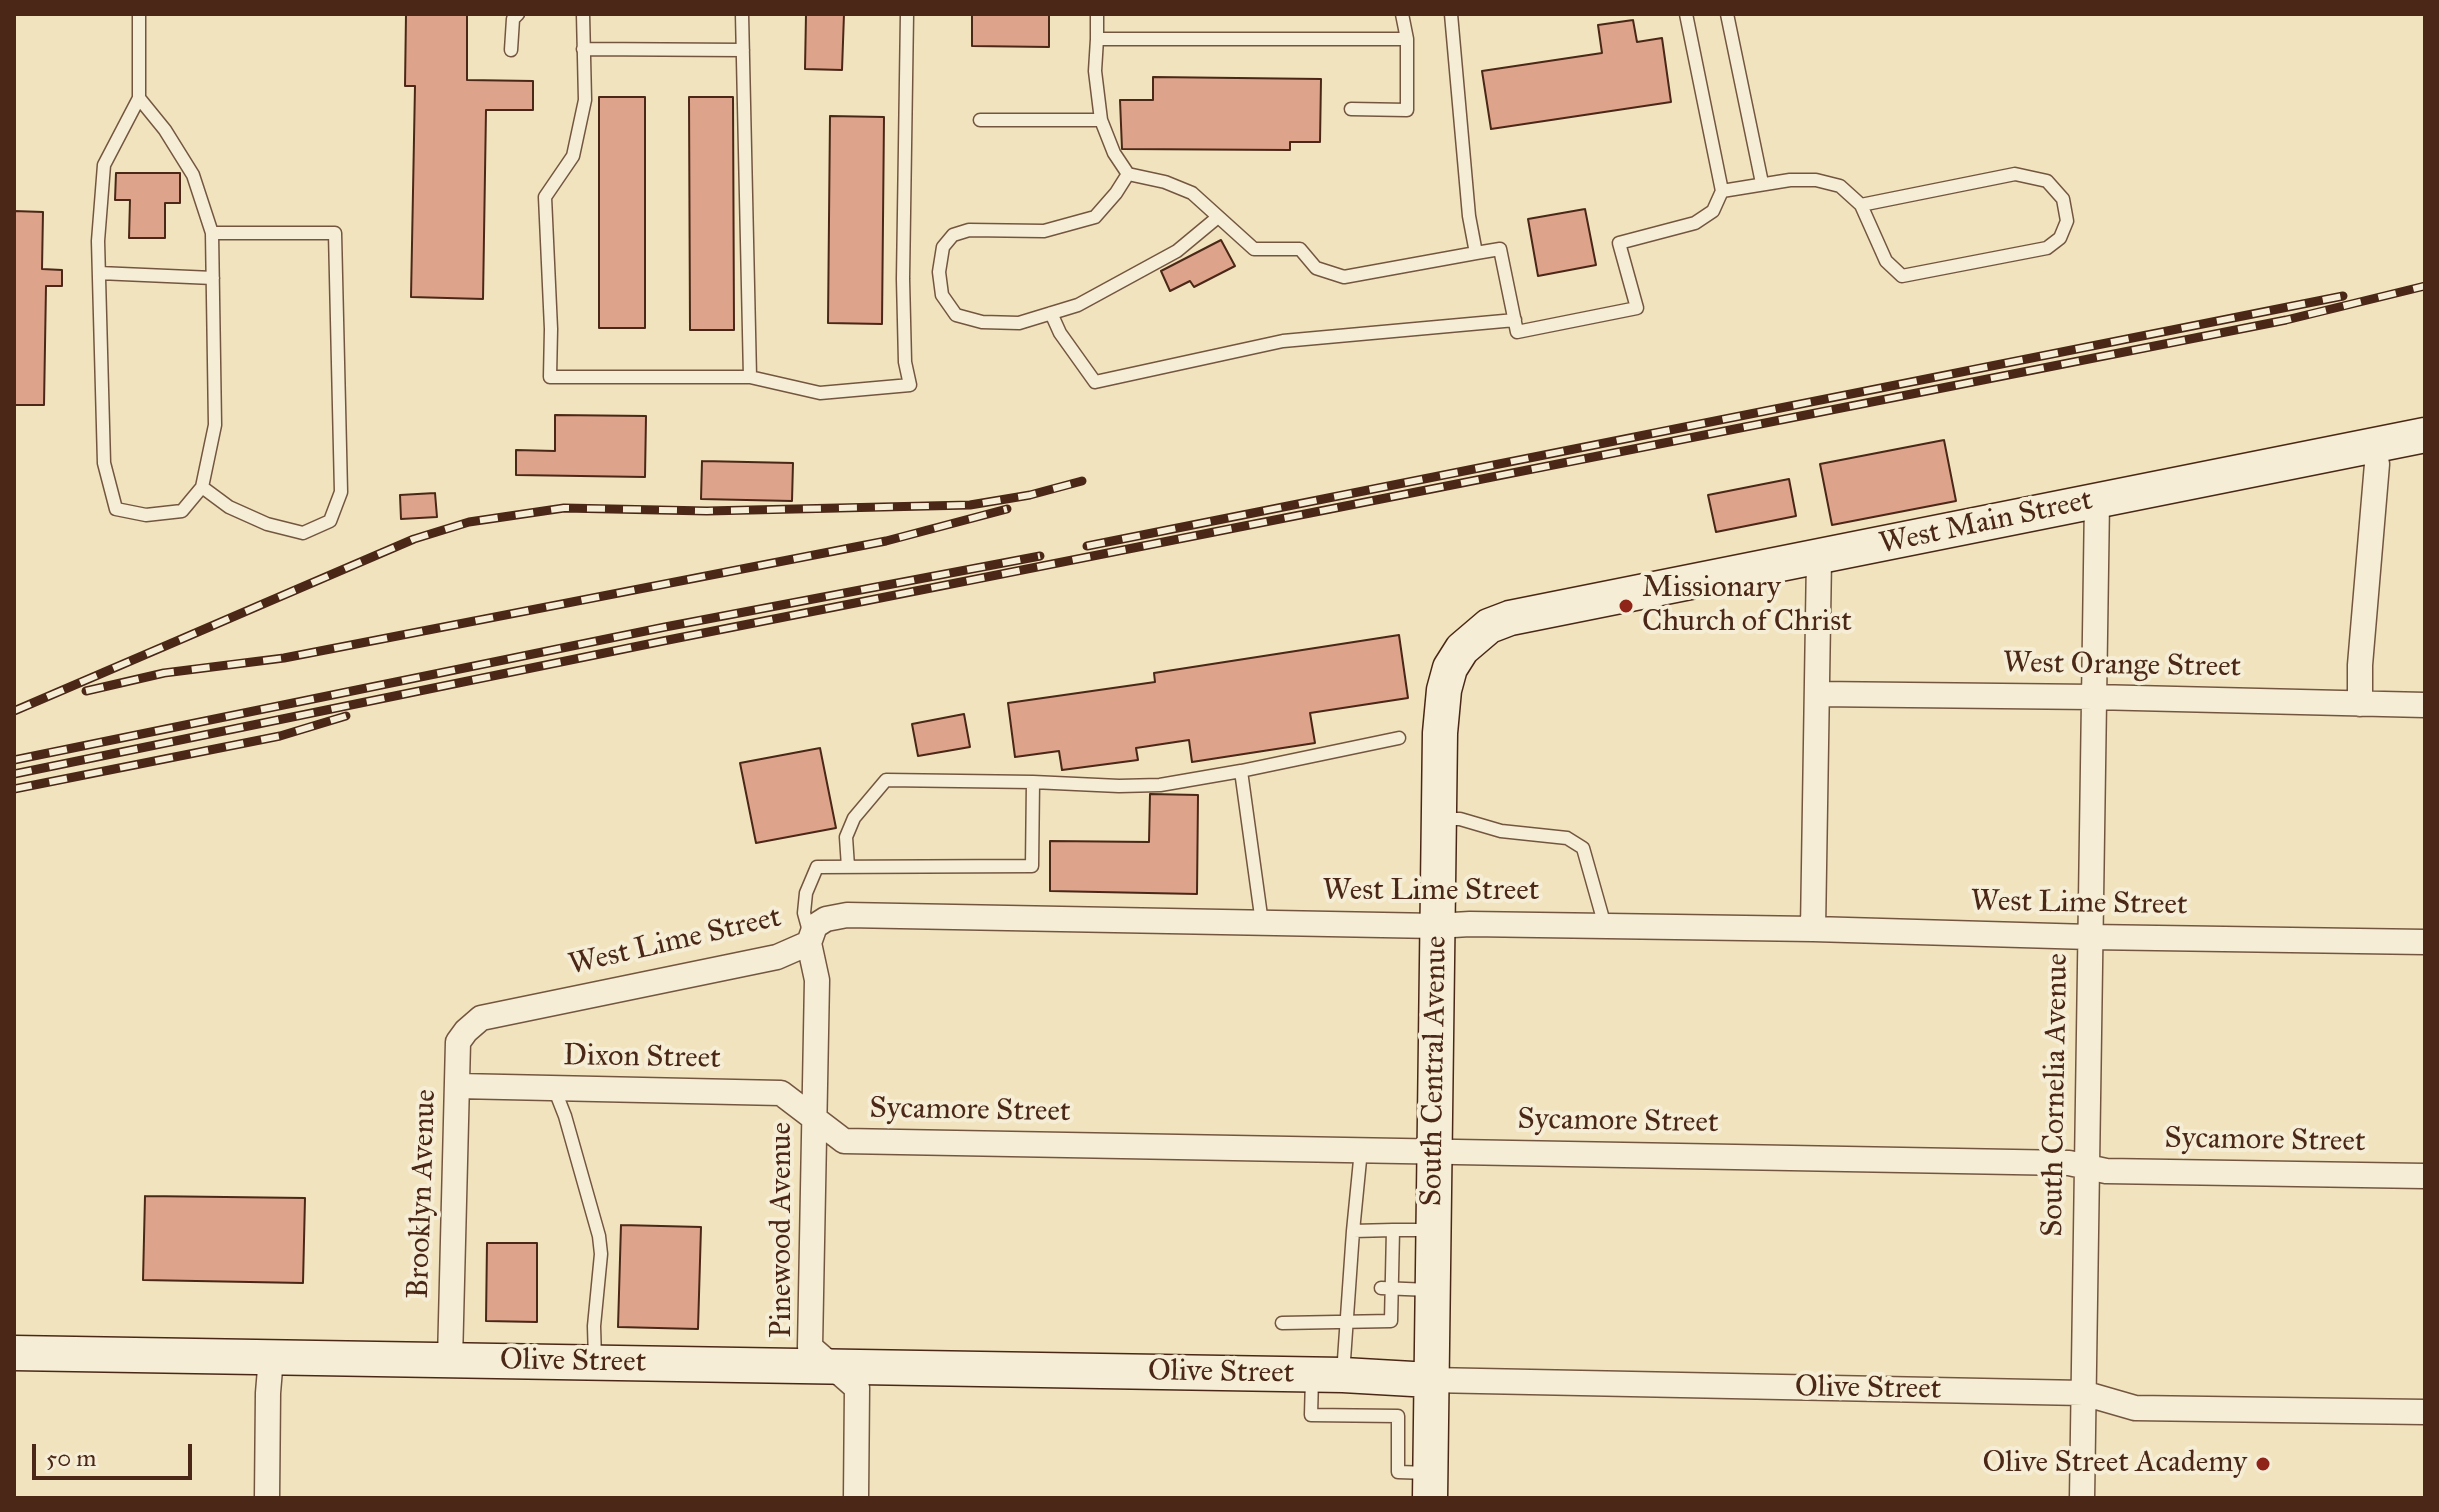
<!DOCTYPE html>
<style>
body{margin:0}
#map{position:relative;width:2439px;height:1512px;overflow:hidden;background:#f0e3be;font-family:"IM FELL Great Primer",serif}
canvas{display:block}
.frame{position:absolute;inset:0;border:16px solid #4a2716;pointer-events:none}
.scale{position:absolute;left:32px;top:1444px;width:160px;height:36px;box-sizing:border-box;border:4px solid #4a2716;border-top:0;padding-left:10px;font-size:24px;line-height:28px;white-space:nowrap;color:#4a2716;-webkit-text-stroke:6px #f5edd5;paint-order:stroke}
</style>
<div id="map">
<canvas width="2439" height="1512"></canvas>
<div class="frame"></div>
<div class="scale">50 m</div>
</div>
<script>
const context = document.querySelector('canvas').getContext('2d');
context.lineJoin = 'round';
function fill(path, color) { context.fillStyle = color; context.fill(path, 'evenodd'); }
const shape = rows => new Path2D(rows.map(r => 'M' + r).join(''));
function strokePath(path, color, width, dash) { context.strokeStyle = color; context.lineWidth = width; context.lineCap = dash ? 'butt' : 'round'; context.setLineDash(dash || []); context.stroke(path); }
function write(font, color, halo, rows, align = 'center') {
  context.font = font + ' "IM FELL Great Primer",serif'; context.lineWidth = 8; context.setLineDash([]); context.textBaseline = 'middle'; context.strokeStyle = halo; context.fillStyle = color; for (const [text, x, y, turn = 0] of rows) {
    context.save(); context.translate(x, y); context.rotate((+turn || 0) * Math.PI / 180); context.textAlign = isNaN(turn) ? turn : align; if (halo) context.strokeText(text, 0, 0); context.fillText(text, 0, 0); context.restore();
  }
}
const building = shape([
 [406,14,467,14,467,80,533,81,533,110,486,110,483,299,411,297,415,86,405,86,406,14],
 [806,14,844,14,842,70,805,69,806,14],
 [972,14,1049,14,1049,47,972,46,972,14],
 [1633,20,1637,42,1662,38,1671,102,1491,129,1482,71,1602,53,1598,25,1633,20],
 [1153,77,1321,79,1320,142,1290,142,1290,150,1122,149,1120,100,1153,100,1153,77],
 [599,97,645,97,645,328,599,328,599,97],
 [689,97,733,97,734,330,690,330,689,97],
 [830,116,884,117,882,324,828,323,830,116],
 [116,173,180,173,180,203,165,203,165,238,129,238,130,200,115,200,116,173],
 [1585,209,1596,265,1538,276,1528,219,1585,209],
 [14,211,43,212,42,269,62,270,62,286,46,286,44,405,14,405,14,211],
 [1221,240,1235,266,1194,287,1190,281,1170,291,1161,271,1221,240],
 [555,415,646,416,645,477,516,475,516,450,555,451,555,415],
 [1944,440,1956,501,1832,525,1820,464,1944,440],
 [702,461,793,463,792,501,701,499,702,461],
 [1789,479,1796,516,1716,532,1708,495,1789,479],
 [435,493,437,517,401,519,400,495,435,493],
 [1399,635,1408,698,1310,713,1315,743,1192,762,1189,740,1136,748,1138,760,1062,770,1059,751,1015,757,1008,703,1155,682,1154,673,1399,635],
 [964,714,970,747,918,756,912,724,964,714],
 [820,748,836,828,756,843,740,763,820,748],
 [1150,794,1198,795,1197,894,1050,891,1050,841,1149,842,1150,794],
 [145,1196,305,1198,303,1283,143,1280,145,1196],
 [621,1225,701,1227,698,1329,618,1327,621,1225],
 [487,1243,537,1243,537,1322,486,1321,487,1243]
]);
const lane = shape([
 [139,14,139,98,104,165,98,241,104,463,116,509,146,515,182,511,202,487,215,425,212,233,193,175,165,130,139,98],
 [583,14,585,100,573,156,545,197,551,329,550,377,750,377],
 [742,14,750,377,820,393,910,385,905,362,903,279,907,14],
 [1097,14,1097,39,1407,39,1402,14],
 [1686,14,1722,191],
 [1727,14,1762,183],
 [1097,39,1095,71,1101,120,1114,153,1128,174,1165,182,1192,193,1254,249,1300,249,1316,268,1344,277,1476,253,1469,216,1451,14],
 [583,49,743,50],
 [511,50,513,19,518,14],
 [1351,109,1407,110,1407,39],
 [980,120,1101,120],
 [1128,174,1116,193,1095,217,1044,231,969,230,953,235,943,247,939,272,942,295,956,315,982,322,1019,323,1078,305,1177,251,1218,217],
 [1722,191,1790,180,1816,180,1840,186,1861,205,1886,261,1902,276,2047,248,2060,238,2067,221,2063,199,2047,181,2015,174,1861,205],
 [1476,253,1500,249,1517,332,1637,308,1619,243,1695,223,1713,211,1722,191],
 [99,273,213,278],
 [1051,313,1060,333,1095,382,1283,341,1515,320],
 [202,487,229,507,267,524,303,533,330,521,341,492,335,233,212,233],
 [1033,782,1119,786,1160,785,1241,771],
 [1442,819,1460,819,1501,831,1567,838,1583,848,1605,926],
 [1262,923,1241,771,1399,738],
 [810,935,804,913,806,893,817,867,1032,866,1033,782,886,780,854,818,846,837,848,867],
 [554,1088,565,1116,599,1236,601,1254,594,1326,595,1360],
 [1393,1230,1429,1230],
 [1381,1288,1430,1290],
 [1282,1323,1391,1321,1393,1230,1353,1231],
 [1343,1374,1353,1231,1361,1150],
 [1312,1378,1311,1415,1398,1416,1398,1472,1429,1473]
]);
const street = shape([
 [1817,694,2093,697,2425,705],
 [2360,704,2360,665,2377,464,2373,446],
 [1813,929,1819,558],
 [458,1086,781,1093,844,1141,2069,1163,2106,1171,2425,1176],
 [450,1360,458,1042,466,1031,481,1018,777,957,809,943],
 [1430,1380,2083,1393,2135,1408,2425,1412],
 [267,1498,268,1393,271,1357],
 [856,1498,857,1388,810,1347,817,980,809,943,815,926,826,919,847,915,1436,926,1470,924,1813,929,2090,937,2425,942],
 [2082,1498,2097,501]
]);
const secondary = shape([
 [14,1353,1343,1375,1430,1380],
 [1430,1498,1440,733,1444,690,1450,668,1462,649,1489,626,1510,618,2425,435]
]);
const rail = shape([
 [1087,546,2343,296],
 [86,691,164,673,284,658,886,541,1007,509],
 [14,711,414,539,469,522,564,508,707,511,970,505,1030,495,1082,481],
 [14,760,665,627,1040,556],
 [14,774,668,640,2286,320,2425,286],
 [14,789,280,736,346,716]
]);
const markers = [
 [1626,606,8,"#8f2418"],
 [2263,1464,8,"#8f2418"]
];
const streetNames = [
 ["West Main Street",1986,523,-12],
 ["West Orange Street",2122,666,1],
 ["West Lime Street",1431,892],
 ["West Lime Street",2079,904,1],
 ["West Lime Street",675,942,-13],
 ["Dixon Street",642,1058,1],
 ["South Central Avenue",1435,1071,-89],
 ["South Cornelia Avenue",2056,1095,-89],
 ["Sycamore Street",970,1111,1],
 ["Sycamore Street",1618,1122,1],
 ["Sycamore Street",2265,1141,1],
 ["Brooklyn Avenue",423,1194,-88],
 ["Pinewood Avenue",783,1230,-90],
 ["Olive Street",573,1362,1],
 ["Olive Street",1221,1373,1],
 ["Olive Street",1868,1389,1]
];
const poiNames = [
 ["Missionary",1642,589],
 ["Church of Christ",1642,623],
 ["Olive Street Academy",2247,1464,"right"]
];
fill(building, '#dea38b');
strokePath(building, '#4a2716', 2);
strokePath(lane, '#745640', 15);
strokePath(street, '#745640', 27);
strokePath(secondary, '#4a2716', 37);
strokePath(lane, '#f5edd5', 12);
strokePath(street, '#f5edd5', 24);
strokePath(secondary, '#f5edd5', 34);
strokePath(rail, '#4a2716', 9);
strokePath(rail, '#f5edd5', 6, [18]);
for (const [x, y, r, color] of markers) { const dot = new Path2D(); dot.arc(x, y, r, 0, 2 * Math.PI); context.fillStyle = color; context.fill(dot); strokePath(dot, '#f5edd5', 3); }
write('30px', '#4a2716', '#f5edd5', streetNames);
write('30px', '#4a2716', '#f5edd5', poiNames, 'left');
</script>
